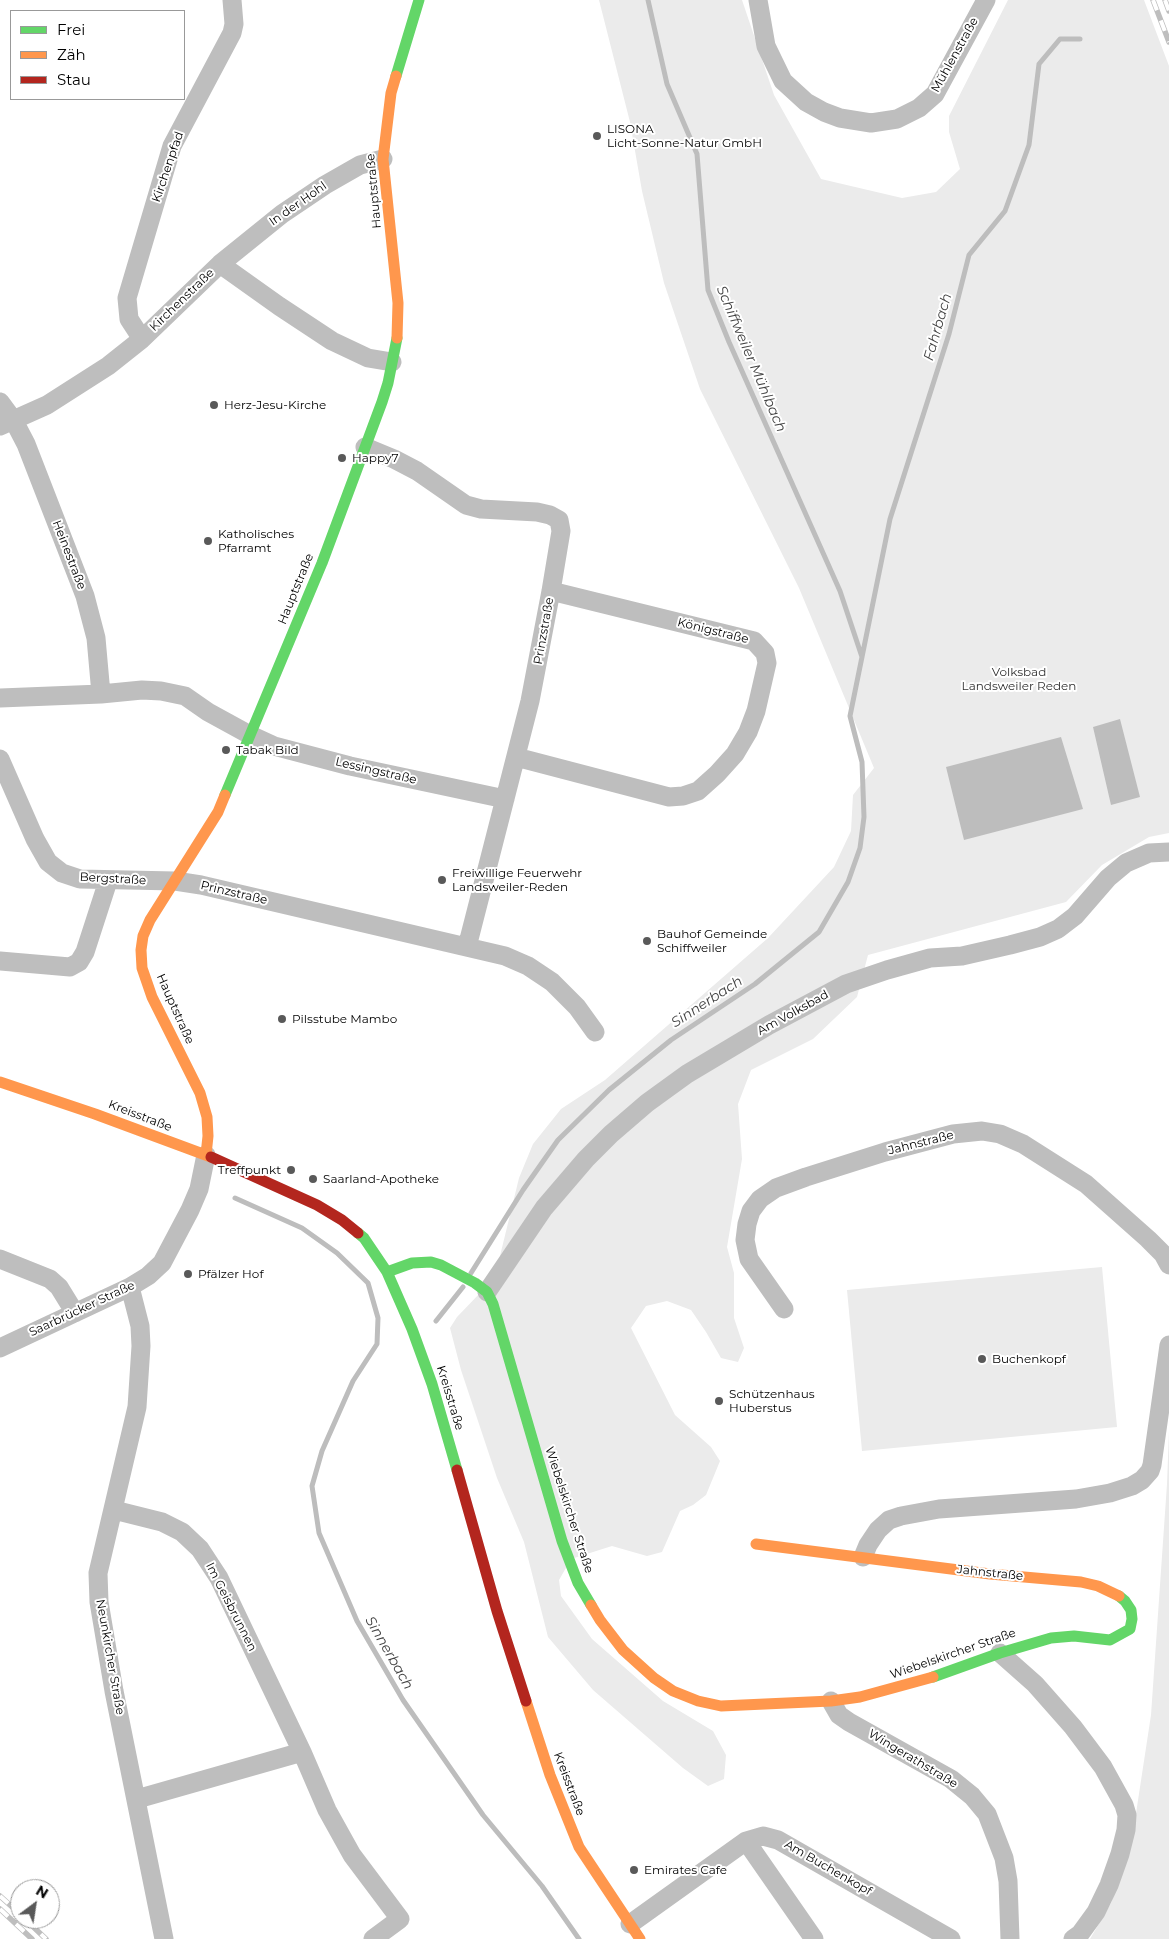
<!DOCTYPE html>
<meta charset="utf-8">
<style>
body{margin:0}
#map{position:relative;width:1169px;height:1939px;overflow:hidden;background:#fff;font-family:Montserrat,sans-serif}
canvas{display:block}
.legend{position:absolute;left:10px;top:10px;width:175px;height:90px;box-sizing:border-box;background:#fff;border:1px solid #999;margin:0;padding:6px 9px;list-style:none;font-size:15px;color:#000}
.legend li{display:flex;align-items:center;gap:10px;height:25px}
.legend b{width:25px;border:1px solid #999}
.north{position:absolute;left:10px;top:1879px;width:50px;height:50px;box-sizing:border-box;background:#fff;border:1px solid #999;border-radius:50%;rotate:31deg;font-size:14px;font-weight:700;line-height:20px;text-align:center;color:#000}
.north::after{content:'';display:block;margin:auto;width:18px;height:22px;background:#595959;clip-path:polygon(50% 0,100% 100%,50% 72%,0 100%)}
</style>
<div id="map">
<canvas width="1169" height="1939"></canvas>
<ul class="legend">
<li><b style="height:6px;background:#63d668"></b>Frei</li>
<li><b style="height:6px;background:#ff974d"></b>Zäh</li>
<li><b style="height:6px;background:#b3261e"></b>Stau</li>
</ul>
<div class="north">N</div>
</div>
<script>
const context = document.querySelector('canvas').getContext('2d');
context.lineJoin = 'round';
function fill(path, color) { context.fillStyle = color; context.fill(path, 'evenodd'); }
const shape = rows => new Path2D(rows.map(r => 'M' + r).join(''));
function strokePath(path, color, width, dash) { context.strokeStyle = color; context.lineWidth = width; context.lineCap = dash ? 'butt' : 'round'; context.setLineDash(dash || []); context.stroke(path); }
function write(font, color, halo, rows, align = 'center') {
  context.font = font + ' Montserrat,sans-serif'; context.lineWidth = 4; context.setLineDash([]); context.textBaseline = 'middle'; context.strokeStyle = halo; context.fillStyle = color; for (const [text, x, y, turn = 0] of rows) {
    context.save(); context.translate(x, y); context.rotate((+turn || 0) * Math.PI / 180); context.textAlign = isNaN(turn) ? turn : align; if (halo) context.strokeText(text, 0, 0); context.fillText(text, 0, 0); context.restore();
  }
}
const green = shape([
 [599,0,742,0,774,95,821,179,902,198,936,192,960,169,949,132,949,116,1008,0,1144,0,1169,66,1169,833,1149,837,1102,865,1066,902,868,955,857,997,813,1039,751,1070,738,1104,742,1159,727,1247,734,1273,734,1318,744,1348,738,1362,721,1358,706,1332,691,1310,667,1301,646,1306,631,1328,675,1415,711,1447,720,1461,706,1495,693,1505,680,1511,662,1552,647,1556,612,1546,571,1559,559,1580,561,1596,592,1639,663,1701,713,1731,726,1755,724,1779,708,1786,683,1768,593,1690,548,1637,524,1542,497,1478,461,1370,450,1328,457,1317,481,1292,499,1260,519,1178,533,1144,561,1109,605,1080,768,938,834,867,851,831,853,795,874,768,799,588,700,389,664,283,642,191,630,122],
 [1102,1267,1117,1427,862,1451,847,1290],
 [1169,1431,1169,1939,1090,1939,1111,1903,1133,1833,1151,1715,1167,1484]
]);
const water = shape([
 [1120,719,1140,797,1111,805,1093,727],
 [1061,737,1083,809,964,840,946,767]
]);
const stream = shape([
 [648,0,667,84,697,154,708,290,729,342,840,591,862,657],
 [235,1198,302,1228,337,1253,368,1283,378,1318,377,1344,353,1381,322,1451,312,1486,319,1533,357,1621,403,1700,483,1815,542,1886,579,1939],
 [471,1273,523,1190,558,1140,609,1090,671,1040,755,984,819,932,848,882,860,848,864,817,862,762,850,716,890,519,949,334,969,255,1005,211,1029,145,1039,64,1060,39,1080,39],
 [436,1321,463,1287]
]);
const street = shape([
 [758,0,766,46,783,81,806,102,824,112,840,118,871,123,897,119,919,108,935,94,986,0],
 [220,264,279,306,332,341,368,358,392,362],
 [142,339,129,319,127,298,172,146,232,33,234,24,232,0],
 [0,402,14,421,26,444,85,596,96,638,101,694],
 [0,426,47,405,108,366,142,339,220,264,282,214,325,185,360,165,383,159],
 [365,447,394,459,417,471,466,505,481,509,537,512,550,515,559,520,561,531,551,591,530,701,467,947],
 [0,698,101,694,142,690,161,691,185,696,208,712,250,735,274,746,350,766,505,799],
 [516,757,669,797,683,796,698,791,717,774,735,754,748,732,756,711,767,663,765,653,754,641,551,591],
 [0,759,35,839,48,862,62,873,80,879,175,881,201,885,505,956,528,966,552,982,577,1007,595,1032],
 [0,961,70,967,79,962,85,952,108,881],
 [0,1259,50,1279,59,1287,75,1313],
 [130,1287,140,1326,141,1346,137,1407,98,1573,99,1602,114,1691,164,1939],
 [487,1292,544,1208,586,1159,611,1134,647,1103,687,1074,769,1025,846,984,887,970,930,958,962,956,1010,945,1040,937,1058,929,1075,916,1108,878,1126,863,1149,853,1169,852],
 [784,1309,749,1259,745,1240,747,1224,751,1211,760,1199,776,1188,806,1177,885,1152,953,1134,982,1131,1000,1134,1023,1144,1086,1184,1148,1239,1163,1254,1169,1265],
 [0,1348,130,1287,148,1276,162,1263,190,1210,199,1189,206,1155],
 [114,1510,162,1522,182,1532,200,1549,219,1578,302,1752,327,1810,352,1855,400,1919,373,1939],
 [863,1557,868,1545,878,1530,889,1520,901,1516,939,1509,1076,1499,1110,1493,1132,1486,1142,1480,1150,1471,1152,1465,1169,1345],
 [1000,1653,1035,1684,1073,1727,1103,1767,1124,1805,1127,1815,1126,1830,1120,1854,1109,1885,1096,1912,1080,1934,1073,1939],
 [831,1701,839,1715,849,1722,951,1779,972,1796,987,1814,1004,1858,1008,1881,1010,1939],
 [137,1799,302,1752],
 [746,1841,814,1939],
 [630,1924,746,1841,763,1836,778,1840,951,1939]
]);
const fast = shape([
 [396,76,419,0],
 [225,795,322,563,382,402,388,383,397,338],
 [358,1233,364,1238,387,1272,412,1329,432,1384,457,1470],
 [387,1272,412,1263,431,1262,441,1265,475,1283,487,1292,493,1304,562,1541,578,1583,591,1605],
 [933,1677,1000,1653,1051,1638,1074,1636,1110,1640,1130,1629,1132,1619,1131,1610,1125,1601,1119,1596]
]);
const slow = shape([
 [396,76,391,93,383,159,398,303,397,338],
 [0,1082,95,1114,211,1157],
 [206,1155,208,1136,207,1117,200,1093,152,997,142,968,141,950,143,936,150,920,218,812,225,795],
 [756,1544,990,1574,1081,1582,1098,1586,1119,1596],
 [591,1605,600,1620,623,1650,654,1678,673,1691,698,1701,721,1706,831,1701,860,1697,933,1677],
 [526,1701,550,1775,579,1847,640,1939]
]);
const jam = shape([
 [211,1157,317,1205,342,1220,358,1233],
 [457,1470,497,1611,526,1701]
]);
const rail = shape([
 [1153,0,1169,42],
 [1165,0,1169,11],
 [0,1896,20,1914],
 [0,1909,32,1939],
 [25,1919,46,1939]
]);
const markers = [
 [597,136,5,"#595959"],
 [214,405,5,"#595959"],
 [342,458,5,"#595959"],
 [208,541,5,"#595959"],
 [226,750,5,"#595959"],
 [442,880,5,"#595959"],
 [647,941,5,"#595959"],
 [282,1019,5,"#595959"],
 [291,1170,5,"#595959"],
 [313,1179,5,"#595959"],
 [188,1274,5,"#595959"],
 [982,1359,5,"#595959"],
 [719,1401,5,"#595959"],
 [634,1870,5,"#595959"]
];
const streetNames = [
 ["Mühlenstraße",955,55,-61],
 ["Kirchenpfad",168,167,-71],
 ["Hauptstraße",374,191,-95],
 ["In der Hohl",298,204,-35],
 ["Kirchenstraße",182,300,-44],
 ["Heinestraße",69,555,69],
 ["Hauptstraße",296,589,-68],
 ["Prinzstraße",544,631,-80],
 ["Königstraße",713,631,14],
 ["Lessingstraße",376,771,13],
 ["Bergstraße",113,879,3],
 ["Prinzstraße",234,893,13],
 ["Hauptstraße",175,1009,66],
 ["Am Volksbad",793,1013,-29],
 ["Kreisstraße",140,1116,21],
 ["Jahnstraße",921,1143,-14],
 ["Saarbrücker Straße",82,1309,-25],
 ["Kreisstraße",450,1398,73],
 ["Wiebelskircher Straße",569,1510,72],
 ["Jahnstraße",990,1573,6],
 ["Im Geisbrunnen",231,1607,63],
 ["Wiebelskircher Straße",953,1654,-19],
 ["Neunkircher Straße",110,1657,80],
 ["Wingerathstraße",913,1759,31],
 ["Kreisstraße",569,1784,69],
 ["Am Buchenkopf",828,1868,30]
];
const poiNames = [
 ["LISONA",607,129],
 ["Licht-Sonne-Natur GmbH",607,143],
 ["Herz-Jesu-Kirche",224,405],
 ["Happy7",352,458],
 ["Katholisches",218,534],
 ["Pfarramt",218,548],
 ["Tabak Bild",236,750],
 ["Freiwillige Feuerwehr",452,873],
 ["Landsweiler-Reden",452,887],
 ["Bauhof Gemeinde",657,934],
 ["Schiffweiler",657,948],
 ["Pilsstube Mambo",292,1019],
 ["Treffpunkt",281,1170,"right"],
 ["Saarland-Apotheke",323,1179],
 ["Pfälzer Hof",198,1274],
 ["Buchenkopf",992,1359],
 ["Schützenhaus",729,1394],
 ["Huberstus",729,1408],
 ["Emirates Cafe",644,1870]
];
const parkNames = [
 ["Volksbad",1019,672],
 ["Landsweiler Reden",1019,686]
];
const waterNames = [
 ["Fahrbach",938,327,-74],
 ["Schiffweiler Mühlbach",751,359,67],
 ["Sinnerbach",707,1002,-33],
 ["Sinnerbach",389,1653,60]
];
fill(green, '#ebebeb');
fill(water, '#bdbdbd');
strokePath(stream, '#bdbdbd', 5);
strokePath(street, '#bebebe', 19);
strokePath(fast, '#63d668', 11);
strokePath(slow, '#ff974d', 11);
strokePath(jam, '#b3261e', 11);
strokePath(rail, '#bebebe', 5.5);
strokePath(rail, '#fff', 4, [11]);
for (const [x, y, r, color] of markers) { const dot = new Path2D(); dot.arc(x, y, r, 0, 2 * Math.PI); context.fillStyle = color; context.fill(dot); strokePath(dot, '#fff', 2); }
write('12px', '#000', '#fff', streetNames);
write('12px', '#000', '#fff', poiNames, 'left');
write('12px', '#313131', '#fff', parkNames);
write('italic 14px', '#424242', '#fff', waterNames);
</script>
